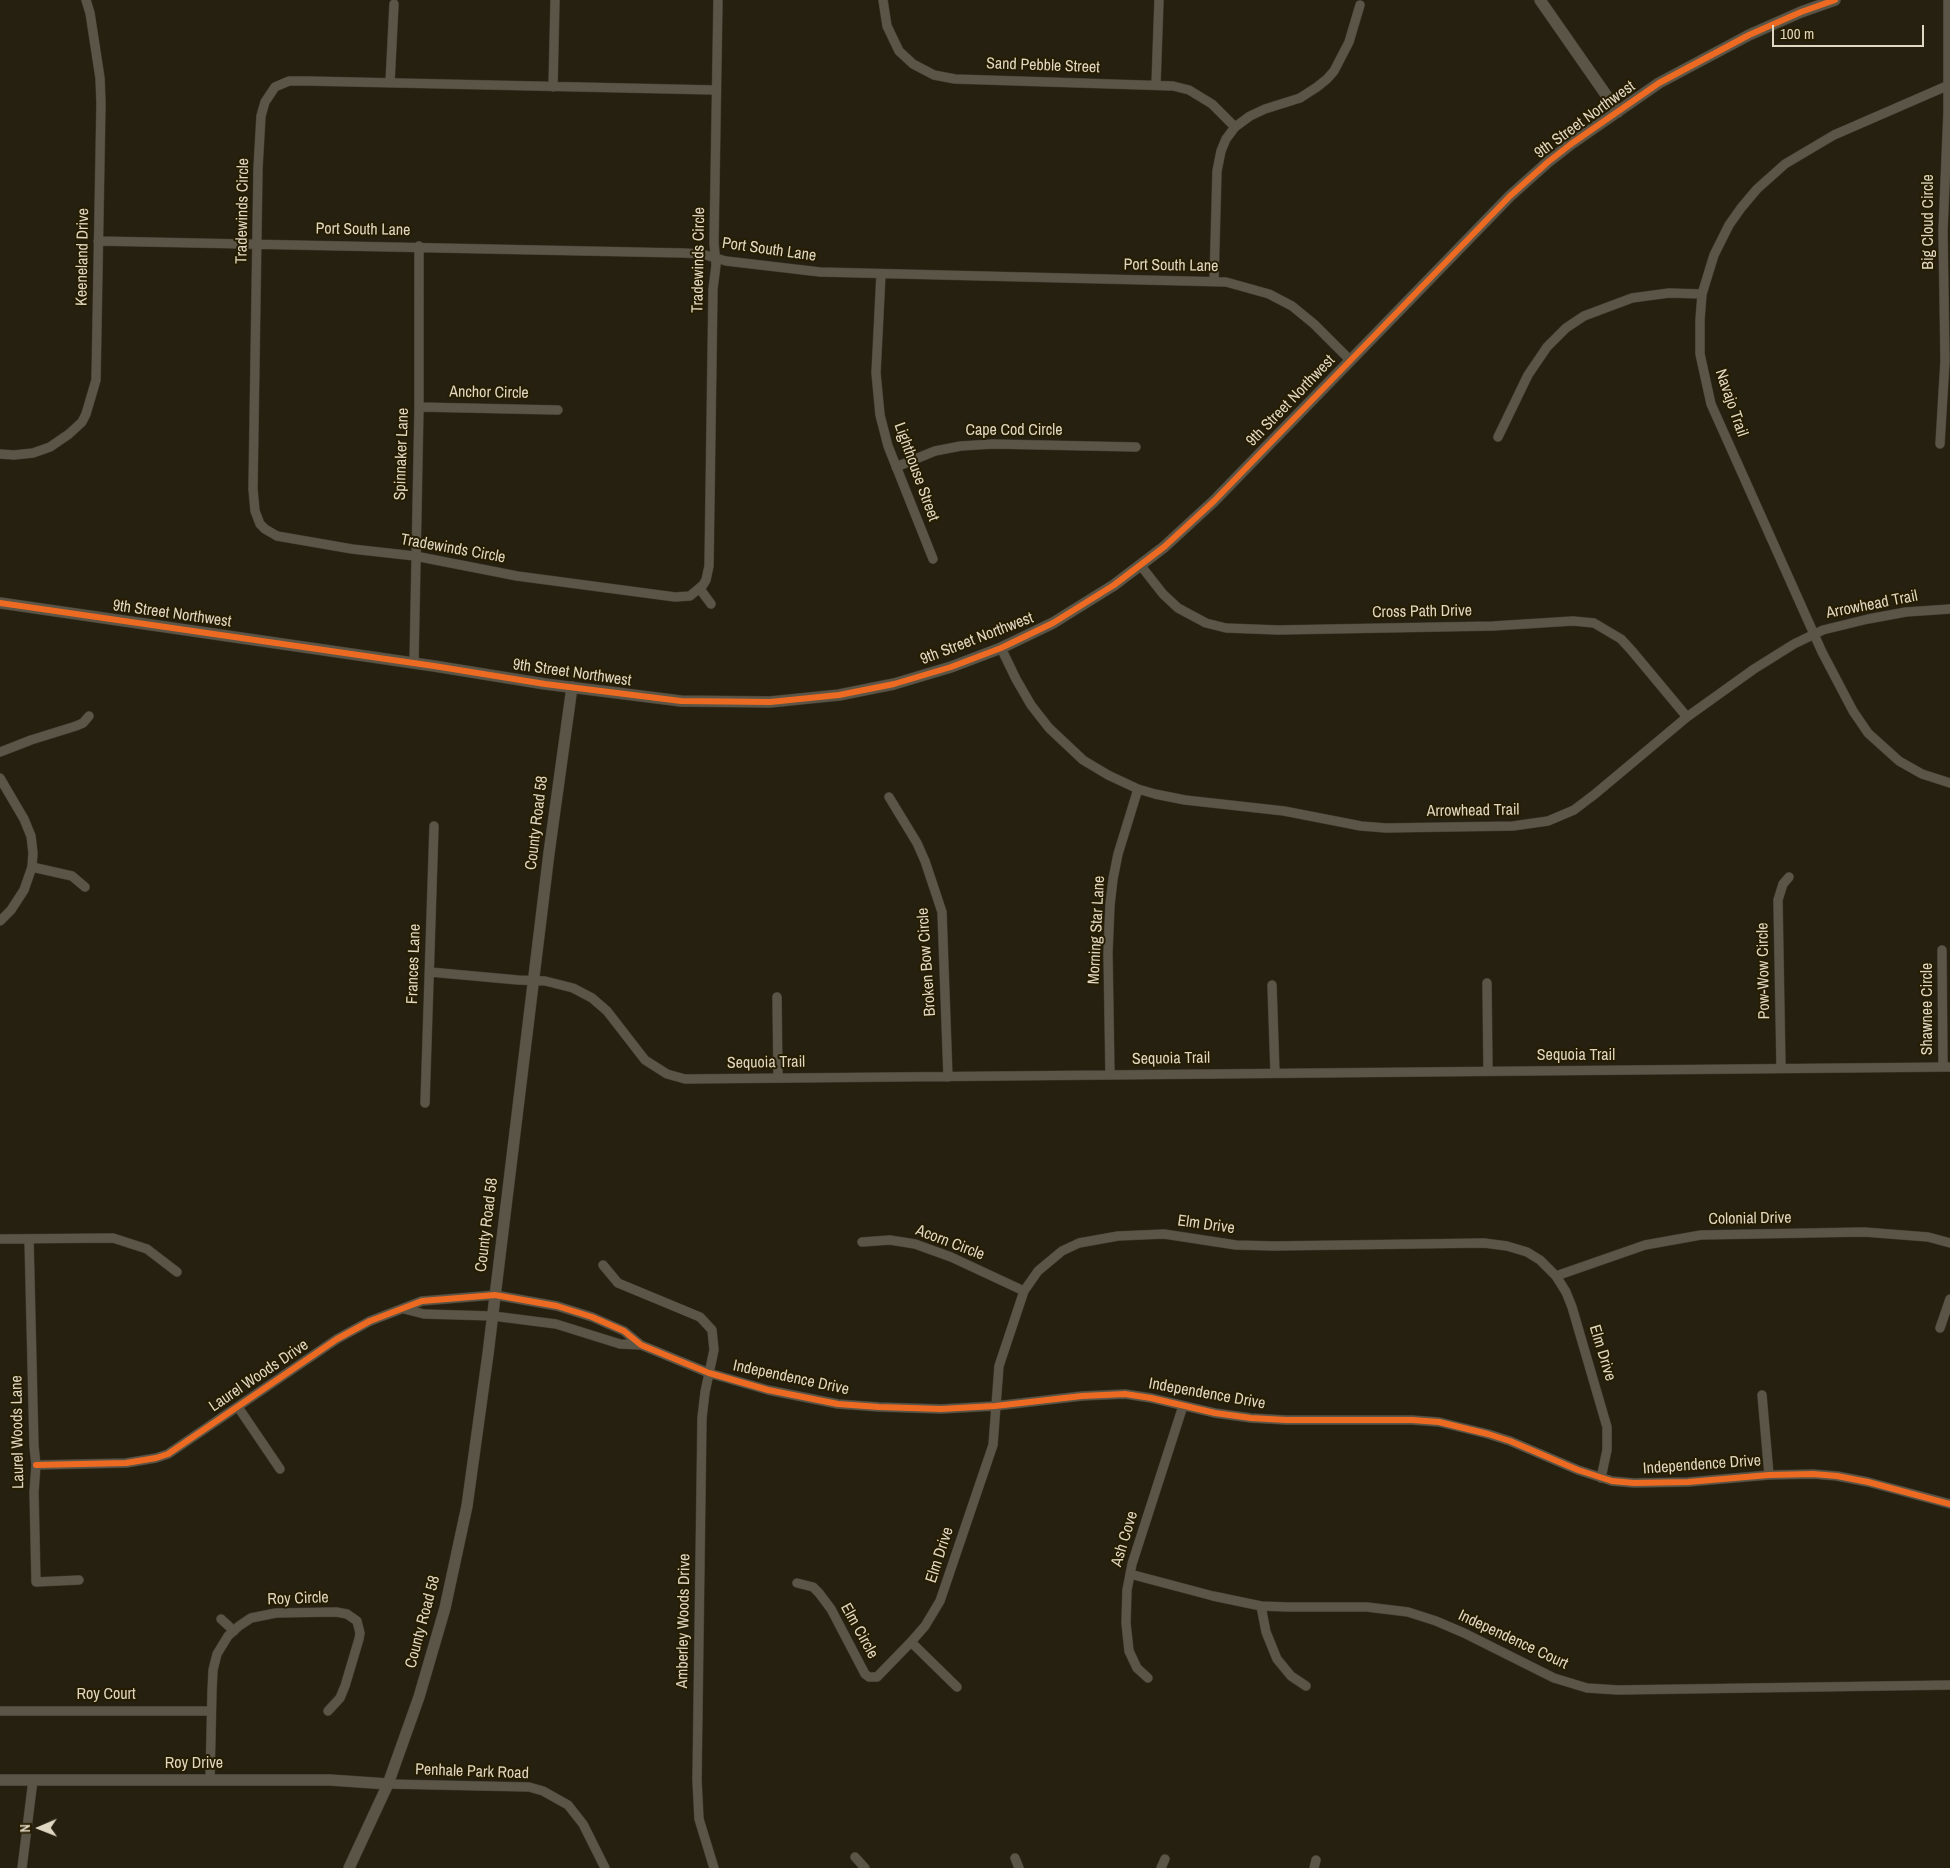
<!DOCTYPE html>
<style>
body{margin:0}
#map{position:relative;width:1950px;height:1868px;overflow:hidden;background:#262010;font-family:"Archivo Narrow",sans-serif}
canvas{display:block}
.north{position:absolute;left:15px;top:1803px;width:50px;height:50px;-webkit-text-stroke:4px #261c00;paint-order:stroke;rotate:269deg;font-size:14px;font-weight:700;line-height:20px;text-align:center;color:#dfd7c2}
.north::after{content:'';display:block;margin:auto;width:18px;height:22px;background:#dfd7c2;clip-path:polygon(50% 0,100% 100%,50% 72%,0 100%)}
.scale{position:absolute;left:1772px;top:25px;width:152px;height:22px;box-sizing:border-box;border:2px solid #dfd7c2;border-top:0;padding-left:6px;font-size:15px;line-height:18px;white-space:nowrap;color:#dfd7c2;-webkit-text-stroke:4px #261c00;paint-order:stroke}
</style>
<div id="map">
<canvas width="1950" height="1868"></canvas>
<div class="north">N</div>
<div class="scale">100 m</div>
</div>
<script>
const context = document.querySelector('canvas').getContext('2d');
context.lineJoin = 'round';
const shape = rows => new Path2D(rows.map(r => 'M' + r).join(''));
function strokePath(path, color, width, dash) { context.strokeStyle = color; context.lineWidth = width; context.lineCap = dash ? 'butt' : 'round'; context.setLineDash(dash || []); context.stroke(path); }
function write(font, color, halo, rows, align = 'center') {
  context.font = font + ' "Archivo Narrow",sans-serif'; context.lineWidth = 4; context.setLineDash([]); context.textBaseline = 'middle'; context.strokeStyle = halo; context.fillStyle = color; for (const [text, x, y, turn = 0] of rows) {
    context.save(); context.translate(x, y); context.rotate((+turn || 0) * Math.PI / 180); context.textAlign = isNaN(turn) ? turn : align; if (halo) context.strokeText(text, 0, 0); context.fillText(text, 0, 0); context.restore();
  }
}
const minor = shape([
 [883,0,887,26,899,51,913,64,934,75,955,79,1173,86,1189,90,1212,104,1235,127],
 [390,83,394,4],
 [1156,84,1159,0],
 [1949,85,1834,135,1785,164,1757,189,1741,208,1729,225,1714,255,1702,294,1700,320,1700,354,1711,404,1822,652,1853,711,1868,733,1899,761,1922,774,1950,783],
 [553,87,555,0],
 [715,90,308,81,289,81,275,87,265,102,261,116,258,168,253,489,255,511,260,524,265,529,277,536,352,549,415,556,517,576,675,597,690,596,703,585,706,580,709,566,713,289,716,265,714,243,718,0],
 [98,241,683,253,702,254,726,261,820,272,1226,282,1269,294,1292,306,1314,324,1350,360],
 [881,274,876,373,880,415,888,446,933,559],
 [1214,281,1217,171,1221,151,1226,139,1235,127,1250,116,1265,109,1300,98,1317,87,1327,79,1334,71,1349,42,1360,5],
 [419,407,558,410],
 [1498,437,1528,375,1547,347,1566,328,1584,316,1632,298,1669,293,1702,294],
 [1940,444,1945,361,1943,231,1948,111,1948,0],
 [0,454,14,455,33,453,50,447,69,434,82,422,86,414,96,380,101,103,100,78,90,13,86,0],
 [896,467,935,451,961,446,993,444,1136,447],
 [1141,566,1163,594,1178,608,1206,623,1226,628,1278,630,1493,626,1573,621,1594,623,1621,639,1632,651,1687,717],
 [700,589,711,604],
 [1001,648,1016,679,1031,705,1049,728,1083,760,1108,775,1138,789,1155,794,1185,800,1284,811,1361,826,1386,828,1513,826,1548,821,1574,810,1595,794,1687,717,1754,669,1794,644,1823,630,1868,619,1906,612,1950,609],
 [414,663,419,407,419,246],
 [0,752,31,740,76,726,83,723,89,716],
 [0,778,24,819,31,836,33,853,32,867,24,890,11,910,0,921],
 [889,797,917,843,925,861,942,912,948,1077],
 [32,867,72,876,85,887],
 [1942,950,1943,1067],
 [430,972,518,980,545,981,573,988,592,998,607,1011,645,1060,667,1074,685,1079,1950,1067],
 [1487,983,1488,1071],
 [1272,985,1275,1073],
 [777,997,778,1078],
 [1781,1068,1778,900,1783,884,1789,877],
 [1110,1075,1108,953,1110,905,1113,879,1118,854,1138,789],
 [425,1103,434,826],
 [0,1239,113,1238,147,1249,177,1272],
 [29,1239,34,1446,36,1465,34,1492,36,1582,79,1580],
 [862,1242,890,1240,915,1244,951,1257,1024,1291],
 [603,1265,618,1283,700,1317,712,1330,714,1350,705,1392,702,1418,697,1780,699,1819,714,1868],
 [1556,1276,1645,1245,1701,1235,1864,1232,1928,1237,1950,1243],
 [404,1309,424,1314,493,1316,556,1324,620,1344,641,1345],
 [1940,1328,1950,1299],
 [1762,1395,1769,1475],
 [238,1407,280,1469],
 [36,1465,126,1463,156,1458,168,1454,337,1339,370,1321,422,1301,495,1295,557,1306,592,1317,624,1331,641,1345,709,1373,768,1390,838,1404,879,1407,941,1409,995,1406,1082,1396,1125,1394,1151,1398,1215,1413,1251,1418,1286,1420,1412,1420,1439,1422,1488,1434,1510,1441,1578,1470,1612,1481,1634,1483,1688,1482,1769,1475,1813,1474,1837,1476,1868,1482,1950,1504],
 [1130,1574,1213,1596,1261,1606,1288,1607,1367,1607,1408,1612,1436,1621,1464,1633,1554,1678,1587,1688,1618,1690,1950,1685],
 [797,1583,813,1587,819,1593,831,1609,865,1674,869,1677,877,1677,911,1642,925,1626,940,1601,993,1445,999,1366,1024,1291,1038,1271,1062,1251,1079,1243,1118,1236,1164,1234,1236,1245,1274,1246,1484,1243,1507,1246,1527,1252,1540,1260,1556,1276,1566,1292,1572,1307,1607,1427,1607,1450,1601,1478],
 [1261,1606,1266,1632,1277,1659,1291,1676,1306,1686],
 [221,1619,234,1631],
 [911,1642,957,1687],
 [1148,1678,1137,1668,1129,1651,1126,1623,1127,1590,1132,1564,1183,1406],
 [0,1711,211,1711],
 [210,1780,212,1691,213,1670,217,1654,228,1636,239,1626,251,1618,276,1613,336,1612,347,1614,357,1621,360,1633,359,1639,345,1686,340,1698,328,1711],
 [388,1784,529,1787,543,1791,568,1805,583,1824,605,1868],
 [855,1857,865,1868],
 [1015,1858,1019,1868],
 [22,1868,33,1780],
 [1161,1868,1165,1859],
 [1314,1868,1316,1860]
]);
const tertiary = shape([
 [1540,0,1618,112],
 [0,603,434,666,545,684,681,701,770,702,839,695,894,684,951,667,1001,648,1053,623,1114,585,1164,547,1214,501,1510,196,1548,162,1571,144,1659,83,1749,35,1801,12,1835,0],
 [0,1780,330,1780,388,1784],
 [349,1868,388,1784,419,1697,445,1608,467,1506,488,1354,549,853,572,687]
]);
const cycleway = shape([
 [0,603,434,666,545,684,681,701,770,702,839,695,894,684,951,667,1001,648,1053,623,1114,585,1164,547,1214,501,1510,196,1548,162,1571,144,1659,83,1749,35,1801,12,1835,0],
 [36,1465,126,1463,156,1458,168,1454,337,1339,370,1321,422,1301,495,1295,557,1306,592,1317,624,1331,641,1345,709,1373,768,1390,838,1404,879,1407,941,1409,995,1406,1082,1396,1125,1394,1151,1398,1215,1413,1251,1418,1286,1420,1412,1420,1439,1422,1488,1434,1510,1441,1578,1470,1612,1481,1634,1483,1688,1482,1769,1475,1813,1474,1837,1476,1868,1482,1950,1504]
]);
const streetNames = [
 ["Sand Pebble Street",1043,66,2],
 ["9th Street Northwest",1585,120,-36],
 ["Tradewinds Circle",243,211,-89],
 ["Big Cloud Circle",1929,222,-90],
 ["Port South Lane",363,230,1],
 ["Port South Lane",769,250,8],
 ["Keeneland Drive",83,257,-89],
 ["Tradewinds Circle",699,260,-89],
 ["Port South Lane",1171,266,1],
 ["Anchor Circle",489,393,1],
 ["9th Street Northwest",1291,401,-46],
 ["Navajo Trail",1731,403,71],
 ["Cape Cod Circle",1014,431],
 ["Spinnaker Lane",402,454,-88],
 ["Lighthouse Street",916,472,70],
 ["Tradewinds Circle",453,549,10],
 ["Arrowhead Trail",1872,605,-11],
 ["Cross Path Drive",1422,612,-1],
 ["9th Street Northwest",172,614,8],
 ["9th Street Northwest",977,639,-21],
 ["9th Street Northwest",572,673,8],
 ["Arrowhead Trail",1473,811,-1],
 ["County Road 58",537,823,-83],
 ["Morning Star Lane",1097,930,-87],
 ["Broken Bow Circle",927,962,-94],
 ["Frances Lane",414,964,-88],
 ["Pow-Wow Circle",1764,971,-91],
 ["Shawnee Circle",1928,1009,-90],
 ["Sequoia Trail",1576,1056],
 ["Sequoia Trail",1171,1059,-1],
 ["Sequoia Trail",766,1063,-1],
 ["Colonial Drive",1750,1219,-1],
 ["County Road 58",487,1225,-83],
 ["Elm Drive",1206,1225,8],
 ["Acorn Circle",950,1243,21],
 ["Elm Drive",1602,1353,73],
 ["Laurel Woods Drive",259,1376,-34],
 ["Independence Drive",791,1378,12],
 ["Independence Drive",1207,1394,10],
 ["Laurel Woods Lane",18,1432,-91],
 ["Independence Drive",1702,1465,-4],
 ["Ash Cove",1125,1539,-73],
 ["Elm Drive",940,1555,-72],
 ["Roy Circle",298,1599,-2],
 ["Amberley Woods Drive",684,1621,-89],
 ["County Road 58",423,1622,-75],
 ["Elm Circle",859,1631,61],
 ["Independence Court",1513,1640,25],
 ["Roy Court",106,1695],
 ["Roy Drive",194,1764],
 ["Penhale Park Road",472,1772,2]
];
strokePath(minor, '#413c30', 10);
strokePath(tertiary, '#413c30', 12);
strokePath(minor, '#5a5546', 9);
strokePath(tertiary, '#5a5546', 11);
strokePath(cycleway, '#ed6a23', 6);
write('16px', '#dfd7c2', '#261c00', streetNames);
</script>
